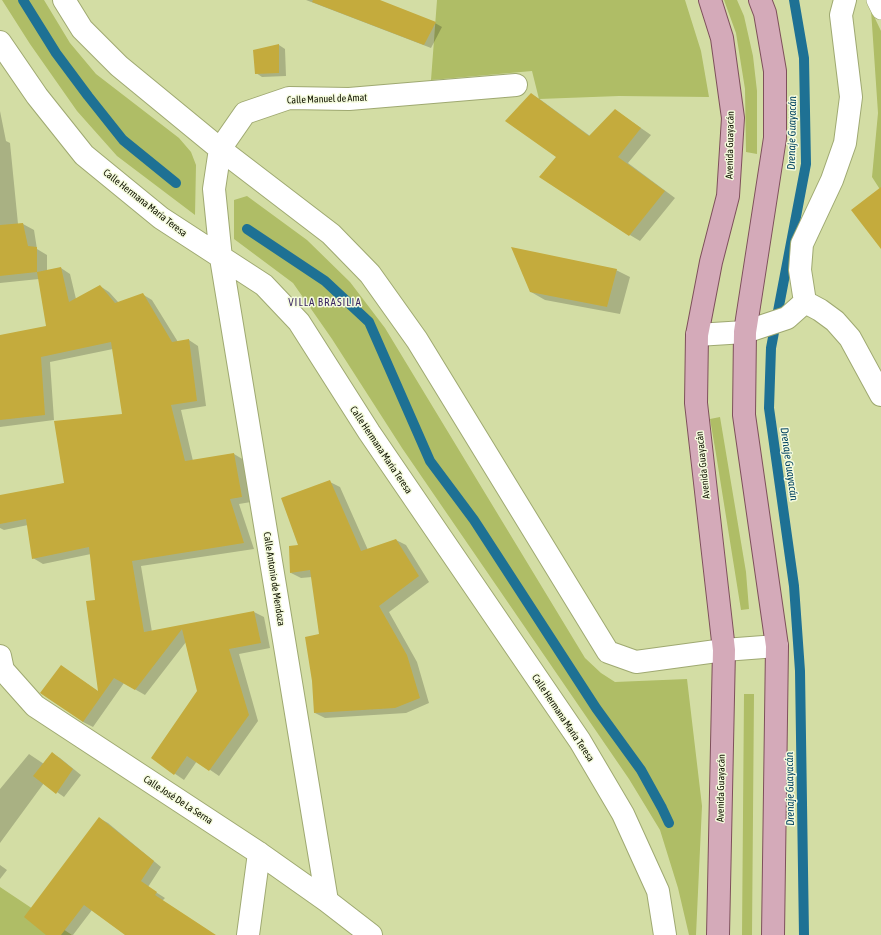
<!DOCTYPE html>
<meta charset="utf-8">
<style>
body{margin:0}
canvas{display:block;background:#d3dda4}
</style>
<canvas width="881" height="935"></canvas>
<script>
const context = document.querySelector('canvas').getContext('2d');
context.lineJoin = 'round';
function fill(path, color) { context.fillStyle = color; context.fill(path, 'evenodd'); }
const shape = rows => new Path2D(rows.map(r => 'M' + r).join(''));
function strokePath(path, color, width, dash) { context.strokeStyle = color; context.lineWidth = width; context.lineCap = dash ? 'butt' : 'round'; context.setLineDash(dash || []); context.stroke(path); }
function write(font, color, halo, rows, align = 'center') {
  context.font = font + ' "Asap Condensed",sans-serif'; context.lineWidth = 3; context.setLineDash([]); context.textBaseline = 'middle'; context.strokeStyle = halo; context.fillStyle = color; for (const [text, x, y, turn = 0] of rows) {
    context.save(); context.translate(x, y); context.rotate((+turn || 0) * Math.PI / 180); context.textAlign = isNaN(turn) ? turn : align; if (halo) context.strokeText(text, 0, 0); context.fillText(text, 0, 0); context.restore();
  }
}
const green = shape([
 [2,0,44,0,70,43,96,74,179,138,191,152,196,165,195,215,117,156,77,111,30,44],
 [437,0,685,0,701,51,709,97,619,96,539,99,532,71,431,80],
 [724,0,737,0,744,16,753,56,757,91,757,154,746,152,745,89,736,33],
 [871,10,881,31,881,191,872,177,878,113],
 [247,196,307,240,350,282,385,328,585,658,601,673,615,682,687,679,702,806,696,935,689,935,678,888,660,830,629,779,402,448,332,339,293,283,234,239,234,200],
 [720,417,746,572,749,609,741,610,716,454,710,419],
 [744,694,754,694,752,935,742,935],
 [0,887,72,935,0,935]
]);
const shadow = shape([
 [306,0,376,0,435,23,442,27,431,48],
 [279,45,285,49,286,76,262,77,256,73],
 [531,94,541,100,590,136,615,110,651,135,628,163,675,198,640,241,630,235,557,156],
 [0,111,6,141,10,143,18,224,23,224,34,230,37,249,47,255,47,271,61,268,70,274,76,299,100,286,109,292,119,303,142,294,152,300,178,342,189,340,198,346,206,406,181,410,193,461,234,454,244,460,251,502,239,504,254,549,141,566,152,632,254,612,264,617,270,648,239,654,258,721,219,776,197,761,184,780,152,758,198,692,186,642,145,695,124,683,93,727,83,722,61,666,99,692,96,601,91,554,43,564,33,558,28,525,4,530,0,528,0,496,66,483,124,415,113,349,50,362,54,420,0,427,0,336,47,327,39,279,0,283],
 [616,270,630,277,620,314,545,300,531,292],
 [330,482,340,487,368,550,396,540,406,545,429,582,389,612,417,662,429,703,406,713,325,718,315,713,321,635,312,577,301,578,291,573,300,546],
 [52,753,60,758,81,775,64,797,44,783,0,843,0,789,29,754,44,764],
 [99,818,108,823,161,867,148,887,165,898,162,901,197,935,126,935,92,910,73,935,48,935],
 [0,865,7,870,0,879]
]);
const stream = shape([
 [23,0,56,53,88,96,123,140,176,183],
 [794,0,804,58,806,164,771,348,769,408,794,586,800,671,804,935],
 [247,229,325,281,369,322,430,461,474,520,596,708,641,770,662,808,669,823]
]);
const building = shape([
 [313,0,380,0,436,22,424,45,312,2],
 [279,44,279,73,255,74,253,50],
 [531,93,589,136,615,109,641,128,618,157,665,191,629,236,539,177,556,157,505,121],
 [881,187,881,249,851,210],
 [23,223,28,246,37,247,37,272,0,276,0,225],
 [511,247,617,269,607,307,530,292],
 [61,267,69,302,100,285,115,303,143,293,172,342,189,339,197,401,171,405,185,461,234,453,242,497,230,499,244,543,132,561,144,632,254,611,261,643,229,649,249,715,209,771,187,756,174,775,151,758,197,691,182,629,135,690,114,678,83,722,40,693,61,665,98,691,86,601,95,600,89,547,32,559,26,519,0,524,0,495,64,483,54,421,122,414,111,342,41,357,45,415,0,420,0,335,46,326,37,272],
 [330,480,361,551,396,539,419,576,379,606,407,655,420,698,395,708,314,713,312,681,305,637,319,634,310,570,290,573,289,546,298,545,281,498],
 [52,752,73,769,56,794,33,776],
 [99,817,154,861,141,881,157,892,155,895,216,935,125,935,84,905,61,935,46,935,24,917]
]);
const lane = shape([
 [876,0,881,10]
]);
const street = shape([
 [64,0,82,29,119,66,220,149,331,234,370,274,417,340,608,652,636,662,724,650,777,646],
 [0,42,37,96,84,155,161,218,264,285,299,322,369,432,580,741,623,814,658,891,665,935],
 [805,302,800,270,802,244,832,180,845,143,851,97,841,15,845,0],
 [805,302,820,310,835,321,850,338,881,395],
 [697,335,745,332,787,318,805,302],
 [0,656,3,670,35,706,259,853,327,901,371,935],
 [327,901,221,258,214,189,220,149,245,113,289,98,349,99,516,85],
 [248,935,259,853]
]);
const primary = shape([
 [710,0,722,38,733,118,728,196,711,262,697,335,696,403,724,650,718,935],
 [760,0,765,13,775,71,775,138,745,332,744,415,777,646,773,935]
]);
const streetNames = [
 ["Calle Manuel de Amat",327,99,-2],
 ["Avenida Guayacán",730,145,-89],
 ["Calle Hermana Maria Teresa",145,203,38],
 ["Calle Hermana Maria Teresa",381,450,56],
 ["Avenida Guayacán",703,465,-96],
 ["Calle Antonio de Mendoza",274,579,81],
 ["Calle Hermana Maria Teresa",563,718,56],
 ["Avenida Guayacán",721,788,-89],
 ["Calle José De La Serna",178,800,33]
];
const waterNames = [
 ["Drenaje Guayacán",792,133,-89],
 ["Drenaje Guayacán",789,464,82],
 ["Drenaje Guayacán",790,789,-91]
];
const neighbourhoodNames = [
 ["VILLA BRASILIA",325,303]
];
fill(green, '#afbd66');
fill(shadow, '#0003');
strokePath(stream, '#1e7194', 10);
fill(building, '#c4ab3d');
strokePath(lane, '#9fa971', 20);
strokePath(street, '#9fa971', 24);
strokePath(primary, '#7e505b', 24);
strokePath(lane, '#fff', 19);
strokePath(street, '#fff', 22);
strokePath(primary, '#d4aab9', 22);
write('10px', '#111401', '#f5fbde', streetNames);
write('italic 11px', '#014260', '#f5fbde', waterNames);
context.letterSpacing = '1px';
write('11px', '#3c2863', '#f5fbde', neighbourhoodNames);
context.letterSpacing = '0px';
</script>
